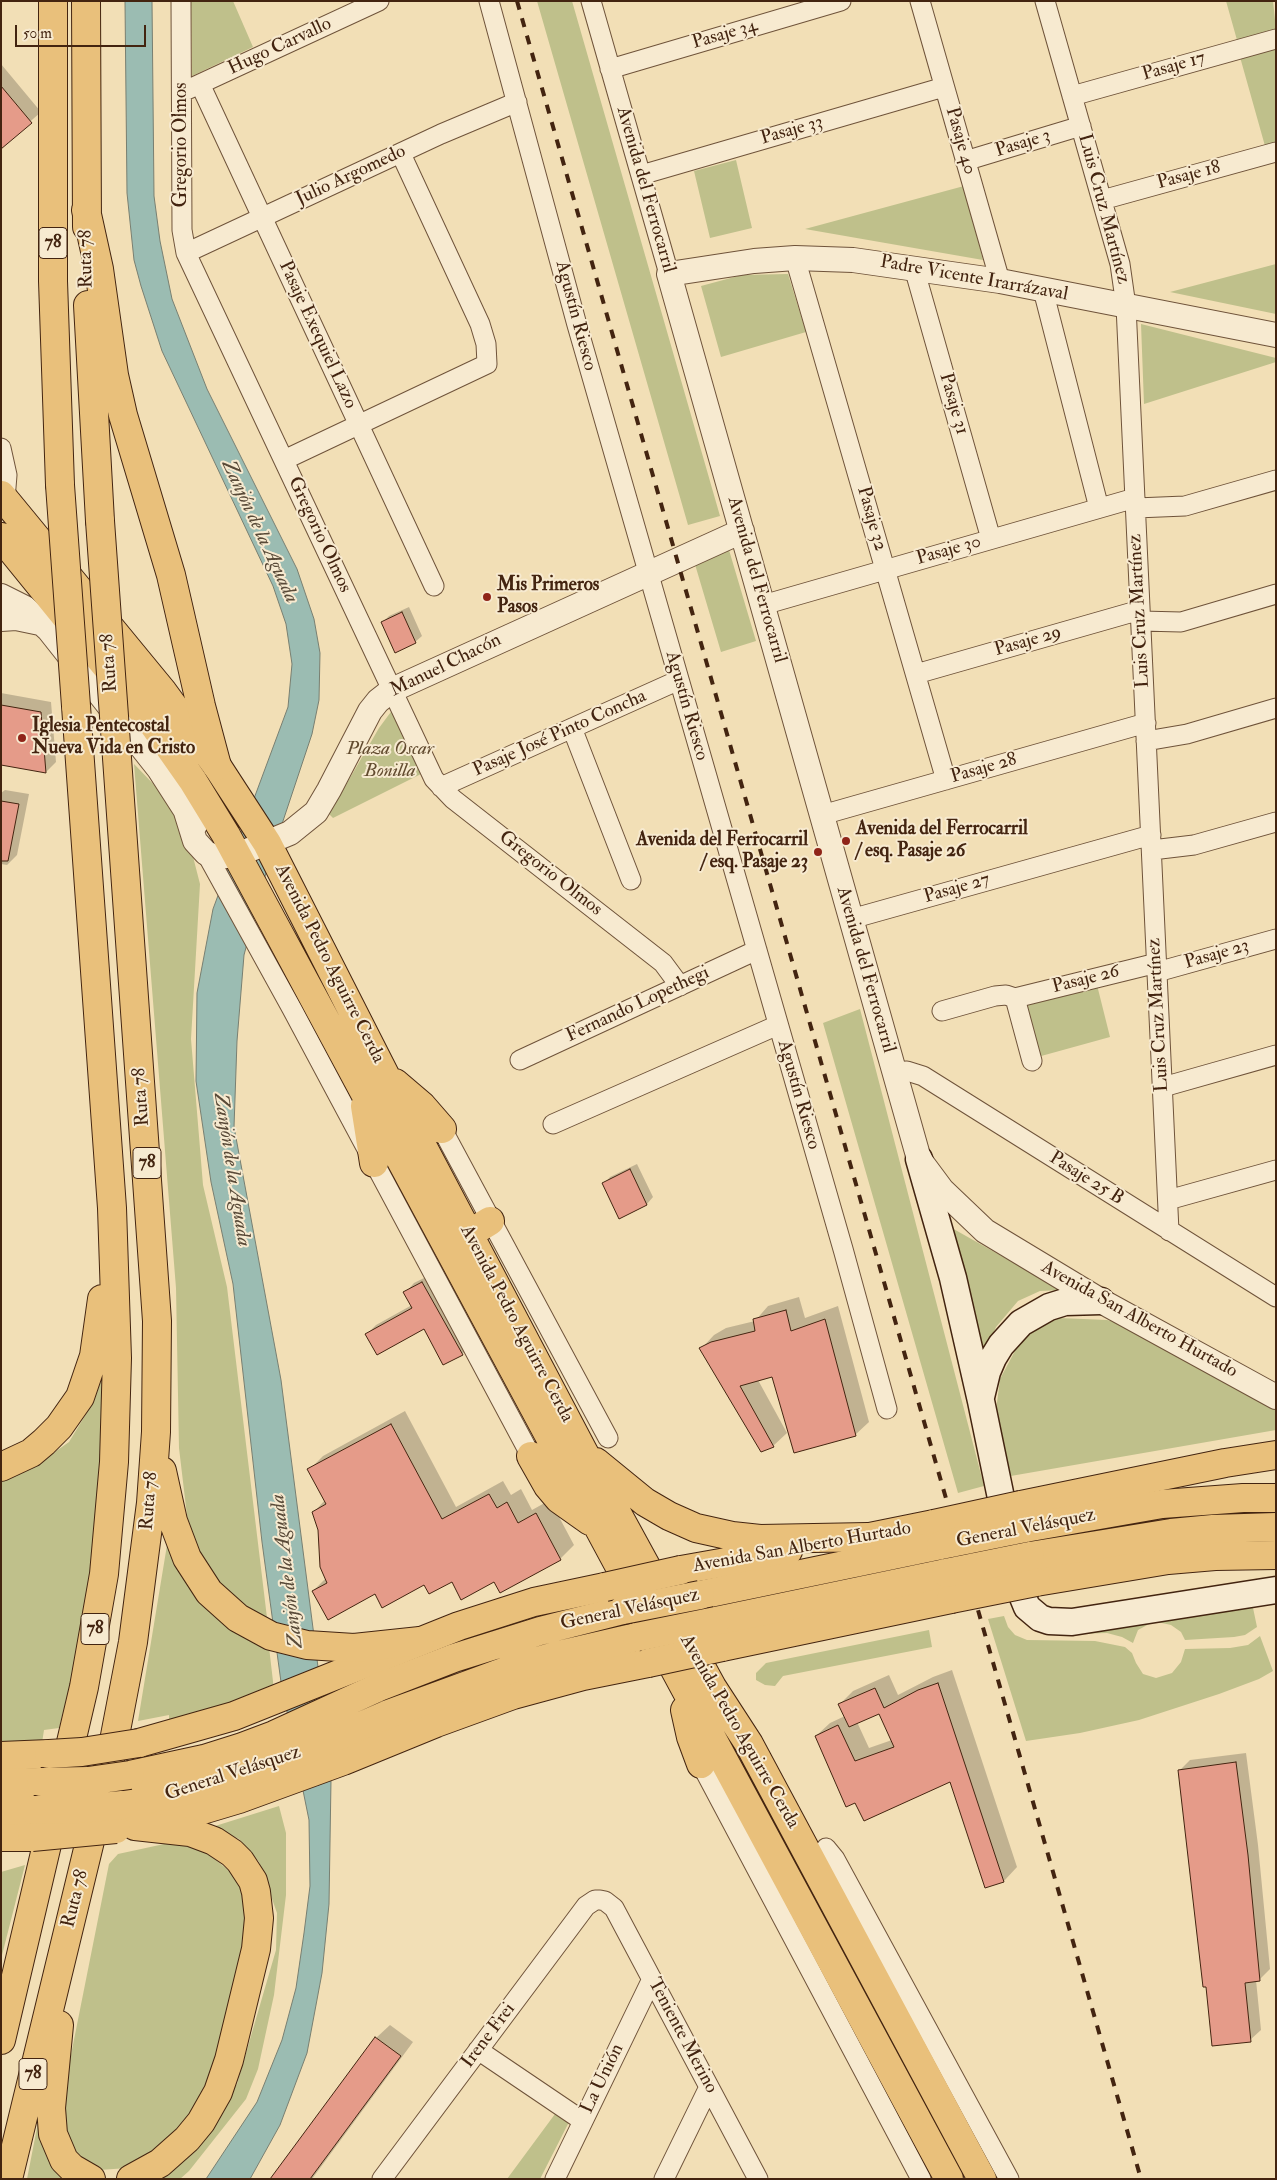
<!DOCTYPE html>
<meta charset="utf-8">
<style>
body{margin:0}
#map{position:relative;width:1277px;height:2180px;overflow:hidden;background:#f2dfb6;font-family:"IM FELL Double Pica",serif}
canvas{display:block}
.frame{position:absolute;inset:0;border:2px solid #432410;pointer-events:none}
.scale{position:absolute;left:15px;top:25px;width:131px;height:22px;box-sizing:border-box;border:2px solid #432410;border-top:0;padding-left:6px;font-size:15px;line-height:18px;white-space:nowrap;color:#432410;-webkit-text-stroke:4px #f7ead0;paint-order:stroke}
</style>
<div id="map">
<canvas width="1277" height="2180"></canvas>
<div class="frame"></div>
<div class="scale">50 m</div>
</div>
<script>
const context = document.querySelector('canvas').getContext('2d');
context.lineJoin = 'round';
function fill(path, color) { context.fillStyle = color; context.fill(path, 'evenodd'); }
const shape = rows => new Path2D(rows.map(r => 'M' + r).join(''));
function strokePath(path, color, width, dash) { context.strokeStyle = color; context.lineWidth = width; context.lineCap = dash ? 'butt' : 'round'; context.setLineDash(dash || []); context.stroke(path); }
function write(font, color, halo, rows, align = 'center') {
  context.font = font + ' "IM FELL Double Pica",serif'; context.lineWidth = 4; context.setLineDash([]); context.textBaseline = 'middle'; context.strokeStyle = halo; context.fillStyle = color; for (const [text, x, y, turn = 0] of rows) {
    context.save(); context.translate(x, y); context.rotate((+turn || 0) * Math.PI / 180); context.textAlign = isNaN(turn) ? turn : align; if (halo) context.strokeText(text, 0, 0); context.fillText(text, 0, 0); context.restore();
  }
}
const green = shape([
 [191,1,233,1,253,47,192,76],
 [537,1,572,1,720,516,688,525],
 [1226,1,1273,1,1276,29,1237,40],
 [1276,47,1276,143,1265,146,1240,57],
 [736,160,752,228,710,238,694,171],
 [964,186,983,260,805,229],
 [1276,264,1276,314,1170,292],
 [788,274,806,332,721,357,701,286,742,275],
 [1141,324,1276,358,1276,362,1144,404],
 [729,550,756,641,721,652,694,561],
 [396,705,423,773,333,818,329,814,379,728],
 [134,764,165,796,190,845,200,884,191,1039,203,1185,227,1287,268,1626,203,1570,188,1524,179,1448,176,1288],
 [1096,981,1110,1037,1034,1058,1019,1002],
 [860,1009,984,1486,958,1493,823,1023],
 [950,1227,1062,1290,1040,1291,1018,1301,996,1327,983,1357],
 [1059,1318,1107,1320,1130,1326,1276,1410,1276,1430,1005,1477,995,1418,1000,1379,1024,1334],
 [108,1360,105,1481,84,1629,59,1728,44,1730,42,1743,1,1743,1,1482,32,1468,69,1442,94,1401],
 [168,1539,269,1647,274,1690,169,1725,169,1715,138,1721],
 [1252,1603,1257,1627,1245,1635,1234,1637,1185,1640,1181,1632,1171,1625,1162,1623,1151,1623,1138,1630,1133,1643,1122,1637,1107,1633,1073,1634],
 [1004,1616,1008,1627,1015,1635,1027,1640,1095,1641,1125,1647,1132,1653,1136,1663,1143,1674,1156,1678,1172,1673,1181,1662,1185,1649,1230,1648,1248,1645,1260,1636,1273,1671,1259,1679,1219,1694,1139,1720,1080,1733,1026,1741,988,1619],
 [929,1630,932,1647,783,1676,775,1686,765,1685,756,1680,756,1673,766,1663],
 [279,1806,286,1833,286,1895,274,1995,258,2069,246,2099,189,2171,180,2179,154,2179,209,2126,237,2084,276,1950,277,1913,259,1862,239,1839,212,1827],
 [178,1841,201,1848,232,1873,250,1900,237,1984,205,2095,166,2145,128,2168,99,2170,86,2164,65,2142,61,2105,109,1864,118,1854],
 [25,1865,1,1959,1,1872],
 [41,2107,68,2179,27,2179],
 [555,2114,569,2122,540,2179,507,2179]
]);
const water = shape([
 [125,1,152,1,154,196,160,241,172,299,207,389,297,569,314,619,320,653,319,700,312,734,267,869,244,955,237,1041,234,1127,281,1380,326,1729,331,1780,329,1904,322,1973,307,2053,280,2125,250,2179,206,2179,257,2102,282,2040,296,1988,304,1933,310,1886,309,1820,281,1682,262,1542,233,1284,211,1182,196,1081,197,993,213,909,288,707,292,664,286,624,273,586,162,351,141,286,134,260,127,193,125,1]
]);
const shadow = shape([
 [1,64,41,112,1,147],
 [409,607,422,636,415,642,383,622,389,616],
 [1,693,51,702,56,762,46,772,1,763],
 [5,790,29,794,17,855,7,865,1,864,1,793],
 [637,1164,653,1197,647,1204,620,1217,604,1184,610,1177],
 [432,1274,472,1345,462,1354,425,1327,367,1334,376,1325,412,1305,405,1293,414,1283],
 [799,1297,805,1318,838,1306,869,1422,855,1435,773,1375,758,1380,787,1433,773,1446,701,1349,714,1335,726,1328,755,1321,768,1306],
 [405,1411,456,1507,503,1481,511,1495,521,1489,532,1510,550,1500,574,1545,560,1559,494,1580,452,1580,375,1593,313,1591,326,1578,319,1530,314,1512,325,1500,309,1470,323,1456],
 [952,1670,1017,1867,1004,1881,986,1886,950,1780,856,1801,816,1736,830,1723,845,1716,840,1704,853,1691,889,1675,898,1695,933,1677],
 [880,1712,892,1740,869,1748,857,1722],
 [1246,1753,1258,1845,1270,1969,1259,1980,1256,1980,1261,2030,1250,2040,1180,1770,1190,1760],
 [390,2025,413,2042,312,2179,272,2179,376,2038]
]);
const building = shape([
 [1,86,32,123,1,149,1,86],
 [402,612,416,643,395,653,381,622,402,612],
 [1,705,41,712,46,773,1,765,1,705],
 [1,801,19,804,8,861,1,861,1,801],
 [630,1169,647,1205,619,1219,602,1183,630,1169],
 [422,1282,463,1355,443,1365,424,1329,377,1355,365,1334,412,1308,403,1292,422,1282],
 [786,1310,791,1331,825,1319,856,1436,794,1453,772,1377,740,1386,774,1447,761,1452,699,1348,711,1342,755,1331,753,1319,786,1310],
 [391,1424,442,1519,489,1494,497,1508,507,1502,518,1523,536,1513,561,1560,500,1593,494,1582,461,1600,452,1582,429,1594,424,1585,382,1608,375,1594,328,1620,312,1591,327,1583,320,1567,318,1530,312,1512,326,1504,307,1469,391,1424],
 [938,1683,1004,1882,985,1888,950,1782,864,1821,855,1803,846,1807,815,1736,838,1725,855,1761,894,1747,879,1714,849,1727,838,1704,875,1688,884,1708,918,1690,938,1683],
 [1236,1762,1248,1855,1260,1981,1245,1983,1251,2042,1212,2046,1206,1987,1203,1987,1178,1770,1236,1762],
 [375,2037,401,2056,310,2179,270,2179,375,2037]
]);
const minor = shape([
 [181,1,182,230,186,253,434,779,453,799,663,963,680,986],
 [489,1,577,325,843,1249,887,1409],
 [591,1,669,274],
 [920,1,1000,281],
 [1045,1,1120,264,1126,306,1169,1231],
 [610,69,841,1],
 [200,84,434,586],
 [189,89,379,1],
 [1072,96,1276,39],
 [965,161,1081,126],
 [641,175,944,87],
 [1102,200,1276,152],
 [186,253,441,134,517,102],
 [795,258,946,780],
 [914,268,991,539],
 [1043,290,1099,508],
 [1,448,7,475,5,500],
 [284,460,487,364,486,344,480,324,401,154],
 [1136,508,1185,506,1276,480],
 [763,605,1135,498],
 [1141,621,1181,622,1276,594],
 [916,674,1140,610],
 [572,728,631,880],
 [1146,741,1187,734,1276,708],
 [441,787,679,680],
 [822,815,1146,723],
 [1152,850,1194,845,1276,822],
 [206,853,292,1009,531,1456],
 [851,919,1151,835],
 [1157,972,1276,939],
 [1015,998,1032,1061],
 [942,1011,995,996,1006,995,1015,998,1157,963],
 [520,1060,757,950],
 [893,1072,907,1071,923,1076,1276,1297],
 [1163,1087,1276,1055],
 [553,1124,778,1025],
 [442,1129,608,1438],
 [1168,1200,1276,1170],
 [701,1764,921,2179],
 [826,1848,835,1859,1009,2179],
 [478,2050,583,2121],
 [382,2179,586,1906,595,1900,600,1900,605,1901,614,1908,758,2179],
 [555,2179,652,1979],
 [664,2179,709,2087]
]);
const tertiary = shape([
 [1276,335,1000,281,853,260,795,258,754,261,669,274,919,1159,942,1190,985,1231,1101,1301,1276,1397],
 [1,596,25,608,49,630,159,769,195,825],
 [1,619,16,618,40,623],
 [186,812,195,841,206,853,215,857,237,855,290,833,316,812,329,790,370,711,378,701,392,690,742,531]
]);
const secondary = shape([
 [919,1159,953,1278,981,1401,1020,1590,1027,1607,1040,1618,1049,1621,1072,1622,1276,1590],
 [981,1397,987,1372,993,1358,1001,1345,1021,1323,1049,1307,1065,1302,1101,1301]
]);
const primary = shape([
 [1,495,163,692,217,766,267,843,385,1075,583,1451,712,1687,749,1744,982,2179],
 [1,537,153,724,193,781,226,835,949,2179],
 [395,1083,422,1106,442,1129],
 [365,1106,374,1163],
 [469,1234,490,1221],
 [531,1456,548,1486,559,1499,590,1521],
 [596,1462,645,1502,669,1516,696,1528,732,1536,760,1539,868,1537],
 [1021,1505,1225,1463,1276,1455],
 [850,1541,934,1524],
 [681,1570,788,1551],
 [1036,1582,1168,1560,1215,1556,1276,1555],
 [722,1647,951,1599],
 [685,1710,691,1737,701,1764],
 [139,1743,234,1716,459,1626,534,1602,605,1587],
 [1,1756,49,1754],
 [143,1825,199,1811,239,1799,343,1761,436,1723,513,1695,583,1676,648,1663],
 [1,1837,32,1837]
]);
const motorway = shape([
 [53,1,53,281,60,485],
 [86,1,87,227],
 [86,210,99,269,114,375,123,415,171,575,201,706,217,766],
 [88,305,100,521],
 [1,1467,31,1453,44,1442,59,1427,80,1397,94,1356,102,1299],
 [162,1471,173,1521,187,1558,209,1592,238,1618,271,1636,307,1645,354,1648,420,1641],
 [1025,1528,1162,1504,1243,1498,1276,1498],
 [1030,1556,1171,1533,1213,1529,1276,1527],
 [700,1595,941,1545],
 [716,1621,946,1573],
 [130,1775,204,1759,242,1747,274,1735,379,1687,454,1658,540,1631,623,1610],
 [1,1783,41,1782],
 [122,1805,203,1787,276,1763,386,1715,517,1667,555,1656,637,1637],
 [1,1811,34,1810],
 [59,2025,51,2108,53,2134,64,2160,72,2168,91,2179],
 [1,2040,84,1687,104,1574,114,1462,117,1358,112,1208,76,706],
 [8,2179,113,1746,133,1642,151,1503,156,1432,157,1321,116,744],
 [131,2179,160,2163,187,2139,201,2122,218,2092,229,2060,256,1949,259,1918,256,1892,253,1881,240,1861,232,1853,214,1841,190,1832,135,1826]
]);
const rail = shape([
 [517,1,1141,2179]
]);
const primaryBridge = shape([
 [934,1524,1021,1505],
 [605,1587,681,1570],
 [951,1599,1036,1582],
 [648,1663,722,1647],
 [49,1754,82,1752,139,1743],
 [32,1837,116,1829]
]);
const motorwayBridge = shape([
 [60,485,76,706],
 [100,521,116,744],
 [941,1545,1025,1528],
 [946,1573,1030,1556],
 [623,1610,700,1595],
 [637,1637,716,1621],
 [41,1782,88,1781,130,1775],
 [34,1810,80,1809,122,1805]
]);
const markers = [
 [487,597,5,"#8f2418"],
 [22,738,5,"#8f2418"],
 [846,841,5,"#8f2418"],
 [818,852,5,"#8f2418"]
];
const shields = [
 [53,243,28],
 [147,1163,28],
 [95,1629,28],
 [33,2074,28]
];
const shieldNames = [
 ["78",53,243],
 ["78",147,1163],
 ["78",95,1629],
 ["78",33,2074]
];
const streetNames = [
 ["Pasaje 34",725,35,-16],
 ["Hugo Carvallo",280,47,-25],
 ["Pasaje 17",1174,67,-16],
 ["Pasaje 33",792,131,-16],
 ["Pasaje 40",960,141,74],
 ["Pasaje 3",1023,144,-17],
 ["Gregorio Olmos",182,145,-90],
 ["Julio Argomedo",351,176,-25],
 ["Pasaje 18",1189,176,-15],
 ["Avenida del Ferrocarril",645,190,74],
 ["Luis Cruz Martínez",1103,209,75],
 ["Ruta 78",87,259,-91],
 ["Padre Vicente Irarrázaval",974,279,10],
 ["Agustín Riesco",575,316,75],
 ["Pasaje Exequiel Lazo",317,335,65],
 ["Pasaje 31",953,404,74],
 ["Pasaje 32",871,519,74],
 ["Gregorio Olmos",319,535,65],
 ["Pasaje 30",949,551,-16],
 ["Avenida del Ferrocarril",756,580,74],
 ["Luis Cruz Martínez",1140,611,-93],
 ["Pasaje 29",1028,642,-16],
 ["Ruta 78",110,663,-94],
 ["Manuel Chacón",446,666,-26],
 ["Agustín Riesco",686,706,74],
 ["Pasaje José Pinto Concha",560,734,-24],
 ["Pasaje 28",984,769,-16],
 ["Gregorio Olmos",550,874,38],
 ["Pasaje 27",957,889,-16],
 ["Pasaje 23",1217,955,-16],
 ["Avenida Pedro Aguirre Cerda",329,964,63],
 ["Avenida del Ferrocarril",865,970,74],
 ["Pasaje 26",1086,980,-14],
 ["Fernando Lopethegi",638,1005,-25],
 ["Luis Cruz Martínez",1159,1015,-93],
 ["Agustín Riesco",798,1095,74],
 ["Ruta 78",142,1097,-94],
 ["Pasaje 25 B",1086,1179,32],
 ["Avenida San Alberto Hurtado",1139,1320,29],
 ["Avenida Pedro Aguirre Cerda",516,1324,62],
 ["Ruta 78",150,1501,-85],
 ["General Velásquez",1026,1529,-11],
 ["Avenida San Alberto Hurtado",802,1548,-10],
 ["General Velásquez",630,1610,-12],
 ["Avenida Pedro Aguirre Cerda",739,1732,60],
 ["General Velásquez",233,1774,-18],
 ["Ruta 78",76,1899,-76],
 ["Irene Frei",489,2036,-53],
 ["Teniente Merino",682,2036,62],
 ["La Unión",603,2079,-64]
];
const poiNames = [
 ["Mis Primeros",497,586],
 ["Pasos",497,608],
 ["Iglesia Pentecostal",32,727],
 ["Nueva Vida en Cristo",32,749],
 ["Avenida del Ferrocarril",856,830],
 ["/ esq. Pasaje 26",856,852],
 ["Avenida del Ferrocarril",808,841,"right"],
 ["/ esq. Pasaje 23",808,863,"right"]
];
const parkNames = [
 ["Plaza Oscar",390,750],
 ["Bonilla",390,772]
];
const waterNames = [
 ["Zanjón de la Aguada",259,532,65],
 ["Zanjón de la Aguada",231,1170,81],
 ["Zanjón de la Aguada",288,1571,-97]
];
fill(green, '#bfc08b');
fill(water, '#9bbcb2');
strokePath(water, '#787f71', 1);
fill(shadow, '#0003');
fill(building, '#e59b89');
strokePath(building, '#432410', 1);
strokePath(minor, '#6f533a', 21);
strokePath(tertiary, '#6f533a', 26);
strokePath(secondary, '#432410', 29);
strokePath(primary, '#432410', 30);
strokePath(motorway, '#432410', 30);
strokePath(minor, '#f7ead0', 19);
strokePath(tertiary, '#f7ead0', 24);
strokePath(secondary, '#f7ead0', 26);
strokePath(primary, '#e9c07b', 28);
strokePath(motorway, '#e9c07b', 28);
strokePath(rail, '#432410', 4, [9, 9]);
strokePath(primaryBridge, '#432410', 30, []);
strokePath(motorwayBridge, '#432410', 30, []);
strokePath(primaryBridge, '#e9c07b', 28);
strokePath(motorwayBridge, '#e9c07b', 28);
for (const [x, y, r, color] of markers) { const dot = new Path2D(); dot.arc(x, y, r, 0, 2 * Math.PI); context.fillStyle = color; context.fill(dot); strokePath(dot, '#f7ead0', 2); }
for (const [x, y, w] of shields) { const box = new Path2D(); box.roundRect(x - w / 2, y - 15.5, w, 31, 4); context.fillStyle = '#f7ead0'; context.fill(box); strokePath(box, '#432410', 1); }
write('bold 18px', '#432410', null, shieldNames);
write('19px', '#432410', '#f7ead0', streetNames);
write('bold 19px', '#432410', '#f7ead0', poiNames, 'left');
write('italic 19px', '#624b2f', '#f7ead0', parkNames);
write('italic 20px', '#594a38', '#f7ead0', waterNames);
</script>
